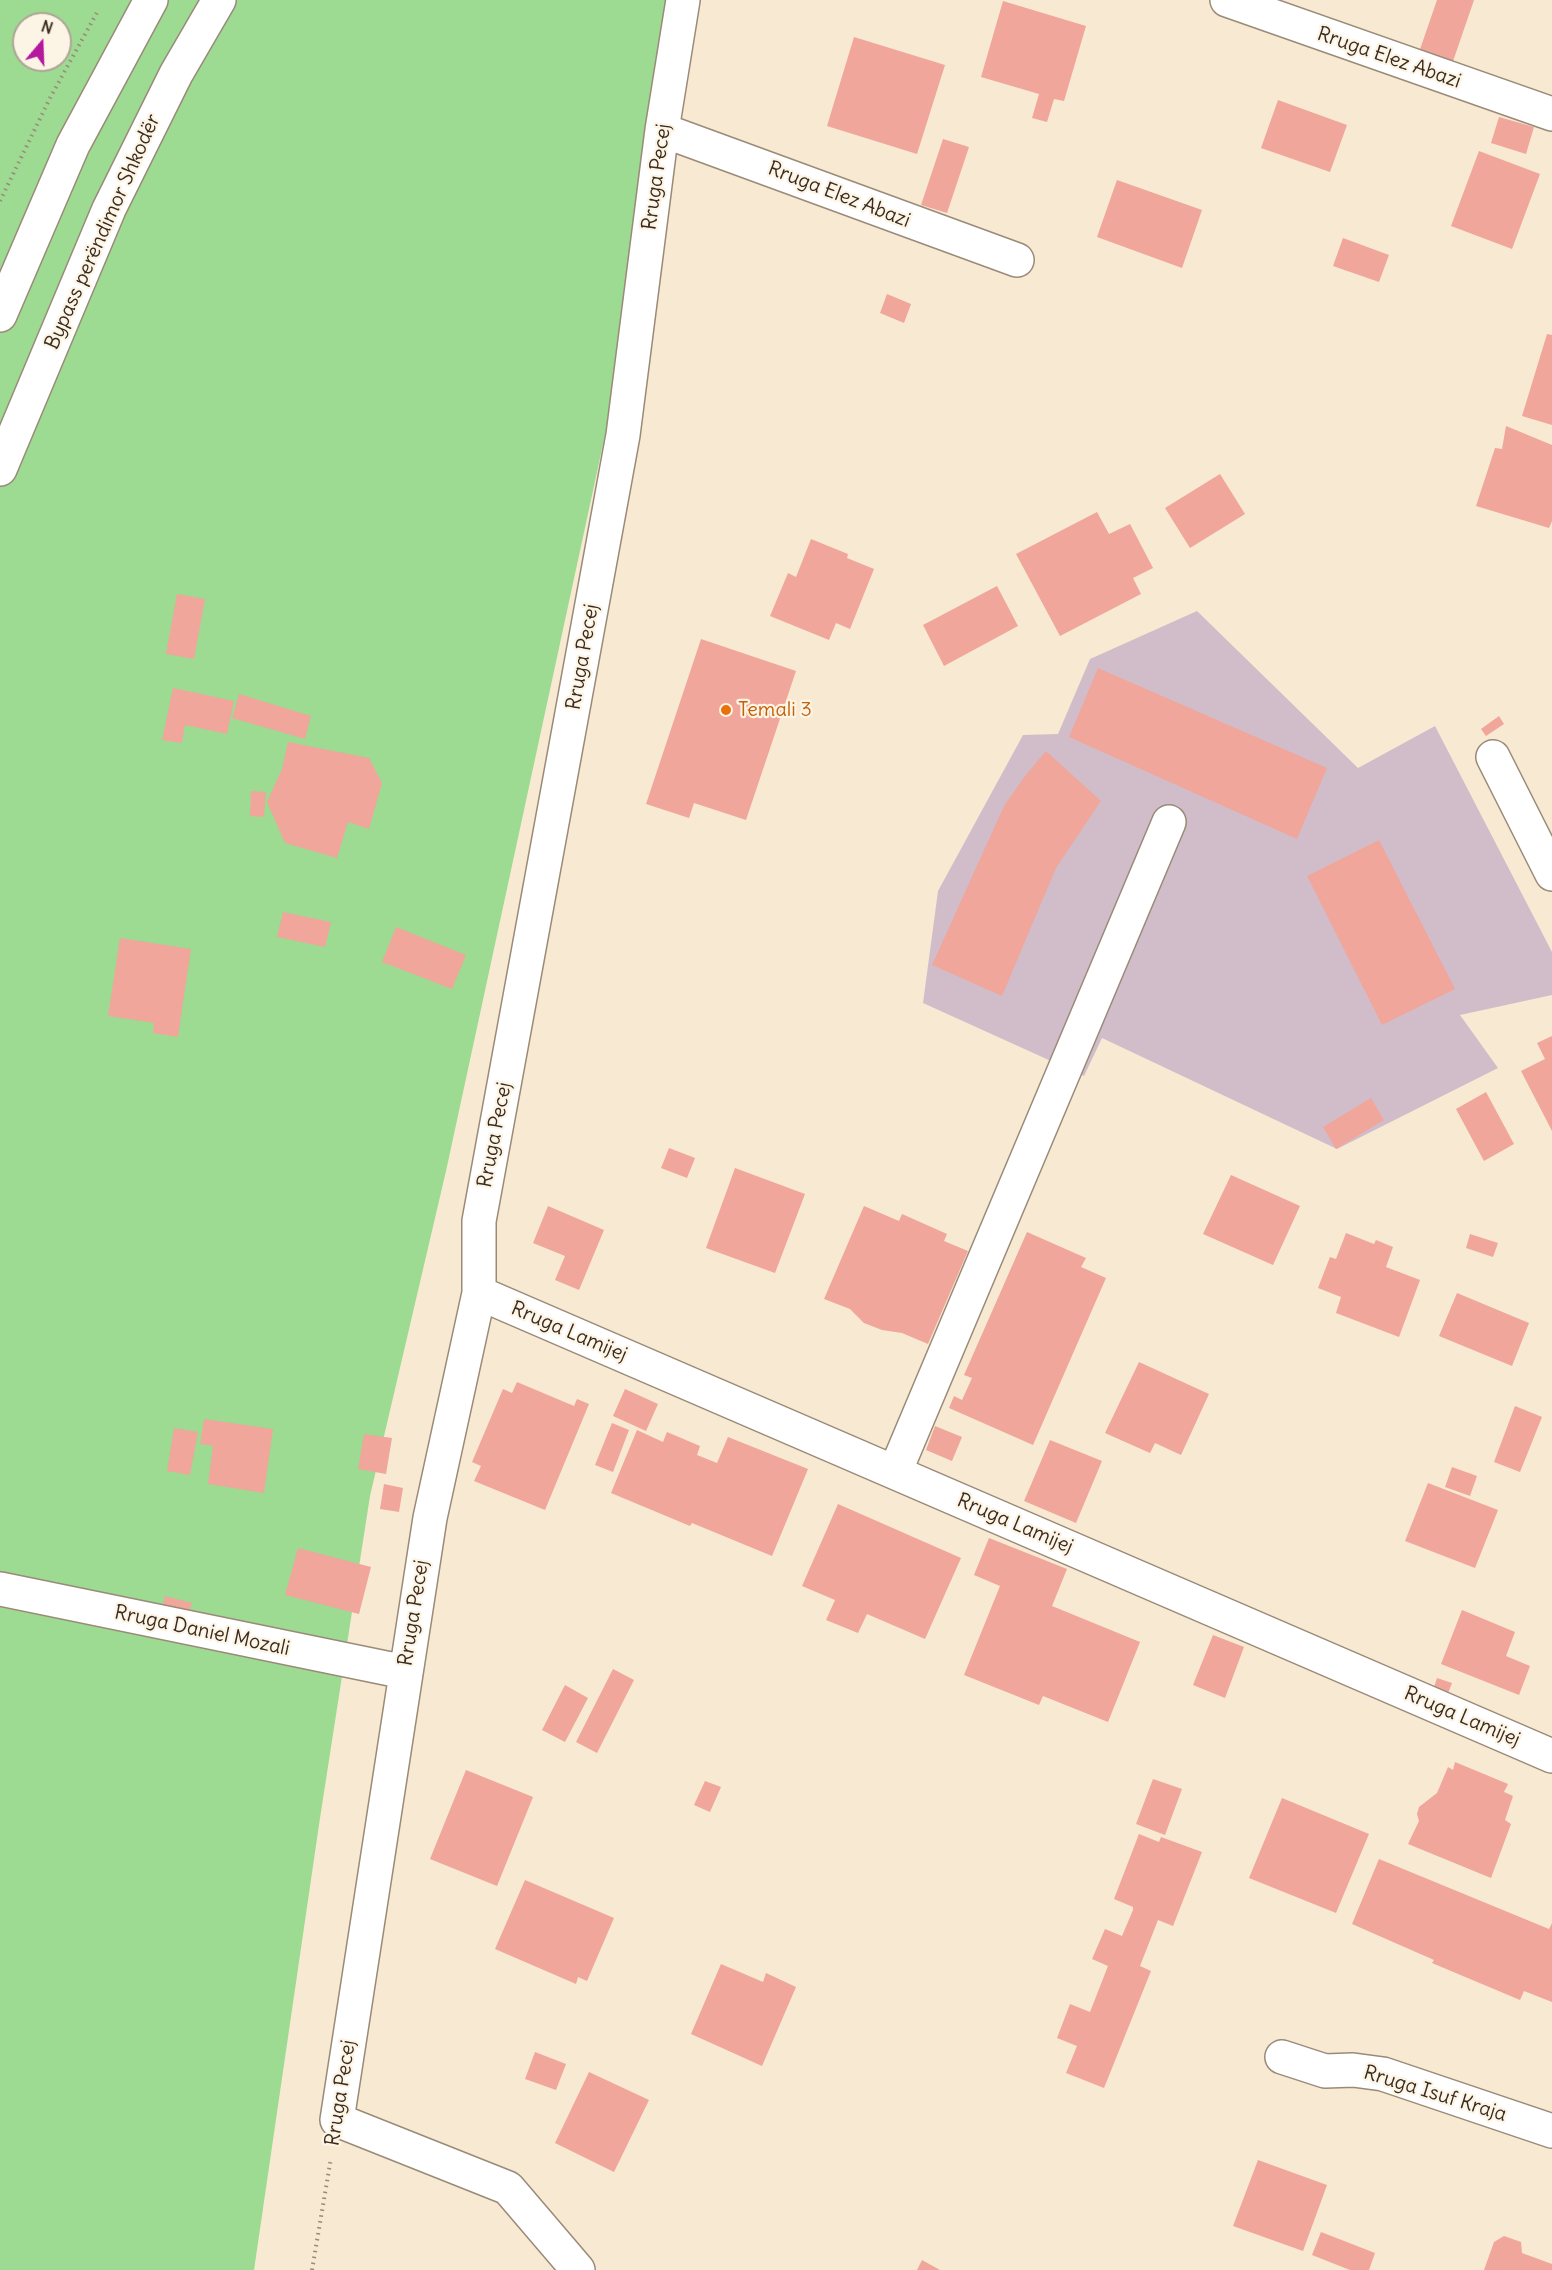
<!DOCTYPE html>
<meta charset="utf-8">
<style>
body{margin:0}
#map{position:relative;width:1552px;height:2270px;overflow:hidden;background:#f8e9d2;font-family:Delius,sans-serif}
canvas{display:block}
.north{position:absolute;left:12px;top:12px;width:60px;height:60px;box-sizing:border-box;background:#fcf5e5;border:2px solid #afa495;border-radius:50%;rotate:19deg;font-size:16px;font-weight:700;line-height:24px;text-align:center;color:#3b2a1e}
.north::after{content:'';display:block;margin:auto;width:21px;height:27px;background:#b5179e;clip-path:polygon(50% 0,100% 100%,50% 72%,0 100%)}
</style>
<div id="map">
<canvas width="1552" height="2270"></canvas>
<div class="north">N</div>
</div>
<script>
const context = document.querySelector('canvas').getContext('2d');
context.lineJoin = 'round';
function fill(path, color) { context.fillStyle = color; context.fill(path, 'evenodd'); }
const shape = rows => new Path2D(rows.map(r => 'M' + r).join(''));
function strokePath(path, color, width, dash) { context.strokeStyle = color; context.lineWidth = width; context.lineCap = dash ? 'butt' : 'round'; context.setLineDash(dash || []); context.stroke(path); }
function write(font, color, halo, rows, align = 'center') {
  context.font = font + ' Delius,sans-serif'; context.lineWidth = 4.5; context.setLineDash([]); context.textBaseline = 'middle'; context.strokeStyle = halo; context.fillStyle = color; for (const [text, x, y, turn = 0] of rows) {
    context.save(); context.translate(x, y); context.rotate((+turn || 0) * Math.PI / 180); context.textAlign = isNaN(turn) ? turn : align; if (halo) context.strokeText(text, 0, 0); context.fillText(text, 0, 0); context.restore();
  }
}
const industrial = shape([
 [1197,611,1358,768,1435,726,1552,952,1552,995,1460,1015,1498,1068,1337,1149,1102,1038,1084,1076,923,1003,938,891,1023,735,1058,734,1090,659]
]);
const green = shape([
 [0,0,699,0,446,1171,370,1496,320,1818,254,2270,0,2270],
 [24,24,60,24,60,60,24,60]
]);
const building = shape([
 [1437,0,1474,0,1450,70,1417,58],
 [1003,1,1086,26,1064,101,1054,99,1047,122,1032,118,1039,94,981,77],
 [854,37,945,65,917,154,827,126],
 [1278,100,1347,125,1330,172,1261,148],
 [1499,117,1534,127,1526,154,1491,143],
 [943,139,969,147,947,213,921,205],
 [1479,151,1540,174,1512,249,1451,226],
 [1117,180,1202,210,1182,268,1097,237],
 [1343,238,1389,255,1379,282,1333,266],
 [887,294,911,304,904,323,880,313],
 [1547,334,1552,335,1552,425,1522,416],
 [1506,426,1552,445,1552,521,1549,528,1476,506,1495,448,1502,449],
 [1220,474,1245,514,1190,548,1165,508],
 [1097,512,1109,534,1130,524,1153,568,1133,578,1141,594,1060,636,1016,554],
 [811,539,848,554,847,558,874,569,850,629,836,623,829,640,770,616,788,573,796,577],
 [997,586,1018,626,944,666,923,625],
 [177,594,205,599,194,659,166,654],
 [701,639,796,671,746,820,694,803,689,818,646,804],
 [1098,668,1327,768,1297,839,1069,737],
 [173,688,234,701,227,734,185,725,182,743,162,740],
 [239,694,311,716,305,739,232,718],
 [1499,716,1504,724,1486,736,1481,729],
 [288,742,369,758,382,783,369,829,348,822,337,858,285,843,267,802,282,769],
 [1046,751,1101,801,1056,868,1002,996,932,965,1004,806,1025,776],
 [251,791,266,792,264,817,250,816],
 [1379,840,1455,989,1382,1025,1307,876],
 [283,912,331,922,325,947,277,937],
 [396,927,466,955,452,989,382,962],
 [120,938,191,949,178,1037,153,1033,154,1023,108,1016],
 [1552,1036,1552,1131,1521,1071,1545,1059,1537,1043],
 [1486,1092,1514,1144,1484,1161,1456,1109],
 [1371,1098,1384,1120,1336,1149,1323,1127],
 [669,1148,695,1158,687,1178,661,1168],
 [735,1168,805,1194,775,1273,706,1248],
 [1231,1175,1300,1206,1273,1265,1203,1234],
 [548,1206,604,1230,579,1290,555,1280,565,1256,533,1243],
 [864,1206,899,1221,902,1214,947,1234,944,1241,968,1251,928,1344,902,1333,882,1330,864,1323,850,1309,824,1299],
 [1027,1232,1086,1258,1081,1267,1106,1278,1033,1445,949,1408,954,1396,962,1400,972,1378,964,1375],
 [1346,1233,1374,1244,1376,1240,1393,1247,1386,1267,1420,1280,1399,1337,1336,1313,1341,1297,1318,1288,1330,1257,1336,1259],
 [1470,1234,1498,1243,1493,1257,1466,1248],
 [1457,1293,1529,1323,1512,1366,1439,1336],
 [1139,1362,1209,1394,1181,1455,1155,1443,1150,1453,1105,1433],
 [517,1382,574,1406,577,1399,589,1404,545,1510,474,1481,481,1466,472,1462,503,1389,512,1393],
 [625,1389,658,1404,646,1431,613,1416],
 [1515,1406,1542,1417,1520,1472,1494,1462],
 [204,1419,273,1429,264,1493,208,1484,213,1446,200,1444],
 [612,1423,629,1430,613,1472,595,1465],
 [935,1426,962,1437,952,1461,926,1450],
 [174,1428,198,1432,190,1475,167,1471],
 [637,1430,663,1442,667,1432,700,1446,697,1455,717,1463,728,1437,808,1469,772,1556,692,1523,690,1526,611,1493],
 [364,1434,392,1438,386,1474,358,1469],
 [1050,1440,1102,1461,1076,1523,1024,1501],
 [1452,1467,1477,1476,1470,1496,1445,1487],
 [1428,1483,1498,1510,1475,1568,1405,1541],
 [384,1484,403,1488,399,1512,380,1509],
 [838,1504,961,1558,925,1639,867,1614,858,1633,826,1620,835,1600,802,1586],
 [989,1538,1067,1569,1052,1606,1140,1642,1108,1722,1043,1696,1039,1705,964,1675,1000,1586,974,1575],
 [298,1548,371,1567,359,1614,285,1595],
 [165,1596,192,1603,189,1614,162,1608],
 [1462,1610,1515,1632,1506,1656,1530,1666,1519,1695,1441,1664],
 [1213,1635,1244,1647,1225,1698,1193,1685],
 [613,1669,634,1680,597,1753,576,1742],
 [1437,1678,1452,1683,1445,1701,1431,1696],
 [565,1685,588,1698,565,1742,542,1730],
 [1455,1762,1508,1784,1504,1792,1513,1796,1505,1820,1511,1824,1491,1878,1408,1844,1419,1821,1417,1814,1419,1807,1437,1793,1448,1767,1453,1770],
 [466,1770,533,1797,497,1886,430,1859],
 [1153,1779,1182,1789,1165,1835,1136,1824],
 [705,1781,721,1787,710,1812,694,1805],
 [1282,1798,1369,1834,1336,1913,1249,1878],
 [1139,1834,1159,1842,1161,1837,1202,1852,1173,1926,1158,1920,1140,1966,1151,1971,1104,2088,1066,2073,1077,2046,1057,2038,1070,2004,1090,2012,1108,1966,1092,1959,1105,1929,1122,1936,1133,1910,1133,1907,1114,1899],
 [1379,1859,1549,1929,1552,1923,1552,2002,1524,1991,1520,2000,1432,1963,1434,1960,1352,1924],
 [525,1880,614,1918,587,1981,578,1977,576,1984,495,1949],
 [721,1964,763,1982,766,1973,796,1987,762,2066,691,2034],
 [535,2052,566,2064,556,2090,525,2079],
 [589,2072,649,2100,614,2172,555,2143],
 [1258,2160,1327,2185,1303,2251,1233,2226],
 [1321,2232,1375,2253,1369,2270,1350,2270,1312,2255],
 [1504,2236,1521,2242,1522,2253,1552,2264,1552,2270,1484,2270,1494,2242],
 [922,2260,940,2270,917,2270]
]);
const path = shape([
 [0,201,50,98,99,9],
 [312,2270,331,2158]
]);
const minor = shape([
 [1227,0,1552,114],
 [662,130,1017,260],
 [1493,757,1552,874],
 [479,1293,1552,1756],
 [895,1472,1169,822],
 [0,1589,405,1672],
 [1282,2057,1325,2071,1353,2070,1383,2074,1552,2131],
 [578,2270,508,2188,337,2120,430,1518,479,1293,479,1221,623,435,662,130,683,0]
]);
const highway = shape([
 [0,315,73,145,151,0],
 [0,469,109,209,176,74,219,0]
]);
const markers = [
 [726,710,6,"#e8710a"]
];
const streetNames = [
 ["Rruga Elez Abazi",1389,58,19],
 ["Rruga Pecej",657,177,-82],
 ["Rruga Elez Abazi",839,195,21],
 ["Bypass perëndimor Shkodër",103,232,-66],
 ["Rruga Pecej",583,657,-80],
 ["Rruga Pecej",495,1135,-79],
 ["Rruga Lamijej",569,1332,23],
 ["Rruga Lamijej",1015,1524,23],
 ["Rruga Pecej",414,1613,-81],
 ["Rruga Daniel Mozali",202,1631,12],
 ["Rruga Lamijej",1462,1717,23],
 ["Rruga Pecej",341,2093,-81],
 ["Rruga Isuf Kraja",1435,2094,17]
];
const foodNames = [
 ["Temali 3",738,710]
];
fill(industrial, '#d1bdca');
fill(green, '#9cdb91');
fill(building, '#f0a69a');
strokePath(minor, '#9a8a78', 36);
strokePath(highway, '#9a8a78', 36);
strokePath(path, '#9a8a78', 4, [1.5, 4.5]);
strokePath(minor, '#fff', 33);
strokePath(highway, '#fff', 33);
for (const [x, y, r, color] of markers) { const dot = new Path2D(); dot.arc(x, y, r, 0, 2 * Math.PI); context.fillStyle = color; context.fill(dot); strokePath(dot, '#fcf5e5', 2); }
write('20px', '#3b2a1e', '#fcf5e5', streetNames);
write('20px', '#c56008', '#fcf5e5', foodNames, 'left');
</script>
